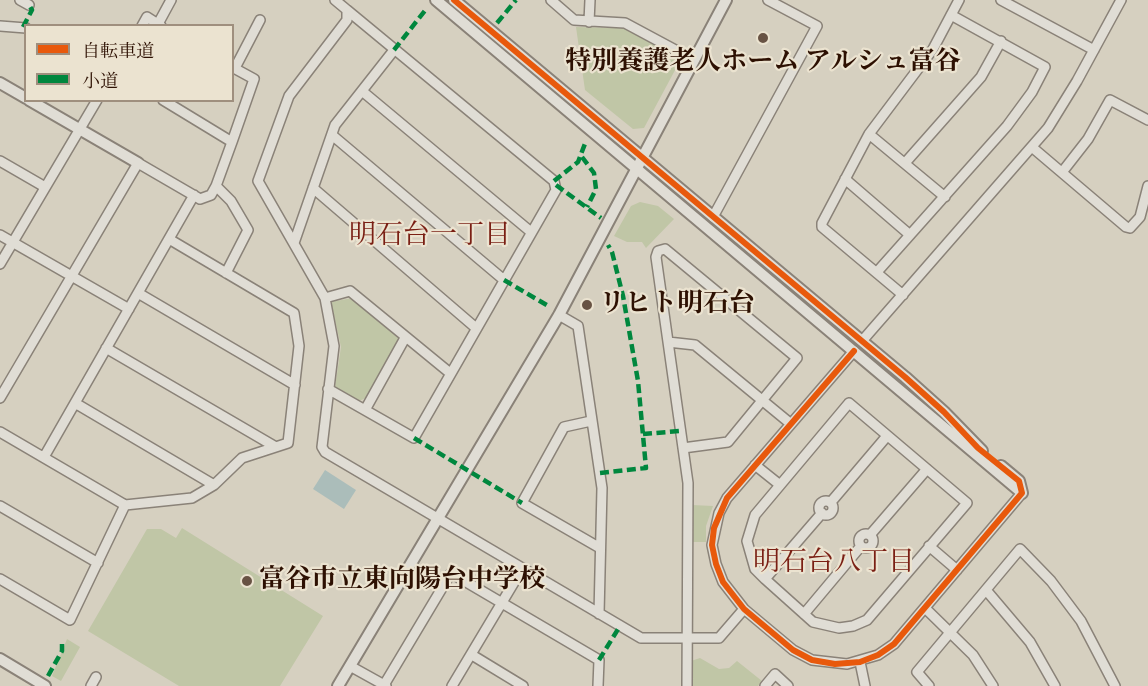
<!DOCTYPE html>
<meta charset="utf-8">
<style>
body{margin:0}
#map{position:relative;width:1148px;height:686px;overflow:hidden;background:#d6d0c0;font-family:"IM FELL Double Pica","Noto Serif JP",serif}
canvas{display:block}
.legend{position:absolute;left:24px;top:24px;width:210px;height:78px;box-sizing:border-box;background:#ebe3d0;border:2px solid #9f8f7e;margin:0;padding:8px 10px;list-style:none;font-size:18px;color:#2d1002}
.legend li{display:flex;align-items:center;gap:12px;height:30px}
.legend b{width:30px;border:2px solid #9f8f7e}
</style>
<div id="map">
<canvas width="1148" height="686"></canvas>
<ul class="legend">
<li><b style="height:8px;background:#e8590c"></b>自転車道</li>
<li><b style="height:8px;background:#00873e"></b>小道</li>
</ul>
</div>
<script>
const context = document.querySelector('canvas').getContext('2d');
context.lineJoin = 'round';
function fill(path, color) { context.fillStyle = color; context.fill(path, 'evenodd'); }
const shape = rows => new Path2D(rows.map(r => 'M' + r).join(''));
function strokePath(path, color, width, dash) { context.strokeStyle = color; context.lineWidth = width; context.lineCap = dash ? 'butt' : 'round'; context.setLineDash(dash || []); context.stroke(path); }
function write(font, color, halo, rows, align = 'center') {
  context.font = font + ' "IM FELL Double Pica","Noto Serif JP",serif'; context.lineWidth = 4.5; context.setLineDash([]); context.textBaseline = 'middle'; context.strokeStyle = halo; context.fillStyle = color; for (const [text, x, y, turn = 0] of rows) {
    context.save(); context.translate(x, y); context.rotate((+turn || 0) * Math.PI / 180); context.textAlign = isNaN(turn) ? turn : align; if (halo) context.strokeText(text, 0, 0); context.fillText(text, 0, 0); context.restore();
  }
}
const green = shape([
 [576,27,623,28,681,59,644,128,633,129,585,90],
 [640,202,658,206,674,219,646,248,642,242,627,242,614,236,631,206],
 [352,298,395,332,399,341,368,397,359,401,335,387,341,347,331,302],
 [692,505,713,506,706,526,706,542,692,542],
 [182,528,323,616,280,686,179,686,88,631,147,529,161,529,176,538],
 [67,639,80,647,61,681,52,676],
 [700,658,719,669,729,668,737,661,762,681,758,686,691,686,691,661]
]);
const water = shape([
 [325,470,356,490,344,509,313,489]
]);
const minor = shape([
 [20,0,29,5],
 [335,0,347,10,347,20,289,96,258,181,325,298,334,346,322,447,325,452,641,638,719,638,744,609],
 [551,0,574,20,625,23,694,60],
 [1001,0,1094,50],
 [589,22,590,0],
 [158,24,171,0],
 [0,26,26,28],
 [142,26,147,17,161,26],
 [235,68,260,20],
 [362,91,531,232],
 [163,100,232,142,216,186,231,201,248,230,226,273],
 [869,134,945,197],
 [332,135,504,280],
 [232,142,254,79,232,67],
 [1033,148,1126,227,1130,228,1140,217,1148,186],
 [0,161,45,187],
 [905,163,981,77,1001,41],
 [1063,171,1088,139,1110,100,1148,120],
 [845,179,910,235],
 [313,188,476,328],
 [713,217,817,26,768,0],
 [0,235,129,309],
 [294,243,335,125,394,50],
 [0,264,97,100],
 [877,272,1007,126,1032,92,1045,67,951,15],
 [138,293,295,385],
 [903,295,822,227,822,223,869,134,933,49,959,0],
 [325,298,350,291,450,373],
 [559,315,578,326,602,488,599,614],
 [862,341,1048,128,1077,81,1121,0],
 [668,342,695,345,791,424],
 [106,348,274,446],
 [854,351,727,498,719,513,712,545,716,564,723,582,744,609,793,650,812,660,847,664,878,655,894,644,1022,493],
 [328,389,414,438,556,190,554,181,347,10],
 [0,398,138,163,200,199,211,195,216,186],
 [75,403,214,485],
 [849,403,967,503,867,620,853,626,839,628,813,622,765,579,755,569,747,541,755,515,849,403],
 [365,410,405,338],
 [591,421,564,427,522,503,600,548],
 [0,432,125,505,192,498,214,485,242,458,288,443,299,346,294,313,169,239],
 [683,448,728,442,797,358,665,249,658,251,656,257,688,483,687,686],
 [44,457,194,195],
 [755,465,780,485],
 '819 508a7 7 0 1 1 14 0a7 7 0 1 1-14 0Z',
 [831,502,887,436],
 [0,506,98,563],
 '859 541a7 7 0 1 1 14 0a7 7 0 1 1-14 0Z',
 [870,535,927,469],
 [929,546,957,570],
 [0,579,70,620,125,505],
 [765,579,822,513],
 [986,590,1030,642,1055,686],
 [925,608,973,655,993,686],
 [804,614,861,546],
 [472,655,523,686],
 [860,662,865,686],
 [350,666,386,686],
 [384,685,451,573,599,660,598,686],
 [91,686,96,677],
 [452,686,522,569],
 [765,686,775,674,788,686],
 [929,686,917,672,1020,549,1051,581,1081,621,1115,686]
]);
const tertiary = shape([
 [436,0,1022,493],
 [454,0,905,377,944,412,982,451],
 [0,83,26,98],
 [29,100,138,163],
 [1001,466,1019,481,1022,493],
 [0,659,45,686],
 [338,686,559,315,726,0]
]);
const quiet = shape([
 [497,23,516,0],
 [23,27,32,10,29,5],
 [394,50,427,8],
 [582,157,594,173,596,189,587,207],
 [554,181,578,162,586,141],
 [556,185,601,218],
 [504,280,550,307],
 [643,434,680,431],
 [414,438,522,503],
 [600,473,646,468,638,381,623,296,612,252,608,245],
 [599,660,620,626],
 [48,676,62,651,62,644]
]);
const cycleway = shape([
 [454,0,905,377,944,412,978,448,1019,481,1022,493,894,644,878,655,860,662,835,664,812,660,793,650,744,609,723,582,716,564,712,545,714,528,727,498,854,351]
]);
const markers = [
 [763,38,6,"#685344"],
 [587,305,6,"#685344"],
 [247,581,6,"#685344"]
];
const poiNames = [
 ["特別養護老人ホーム アルシュ富谷",763,63,"center"],
 ["リヒト明石台",599,305],
 ["富谷市立東向陽台中学校",259,581]
];
const neighbourhoodNames = [
 ["明石台一丁目",430,237],
 ["明石台八丁目",834,564]
];
fill(green, '#c0c6a6');
fill(water, '#abbdba');
strokePath(minor, '#8a8278', 12);
strokePath(tertiary, '#8a8278', 14);
strokePath(minor, '#e0ddd5', 9);
strokePath(tertiary, '#e0ddd5', 10);
strokePath(quiet, '#00873e', 4.5, [9, 4.5]);
strokePath(cycleway, '#e8590c', 6);
for (const [x, y, r, color] of markers) { const dot = new Path2D(); dot.arc(x, y, r, 0, 2 * Math.PI); context.fillStyle = color; context.fill(dot); strokePath(dot, '#ebe3d0', 2); }
write('bold 26px', '#2d1002', '#ebe3d0', poiNames, 'left');
write('27px', '#7a1f14', '#ebe3d0', neighbourhoodNames);
</script>
